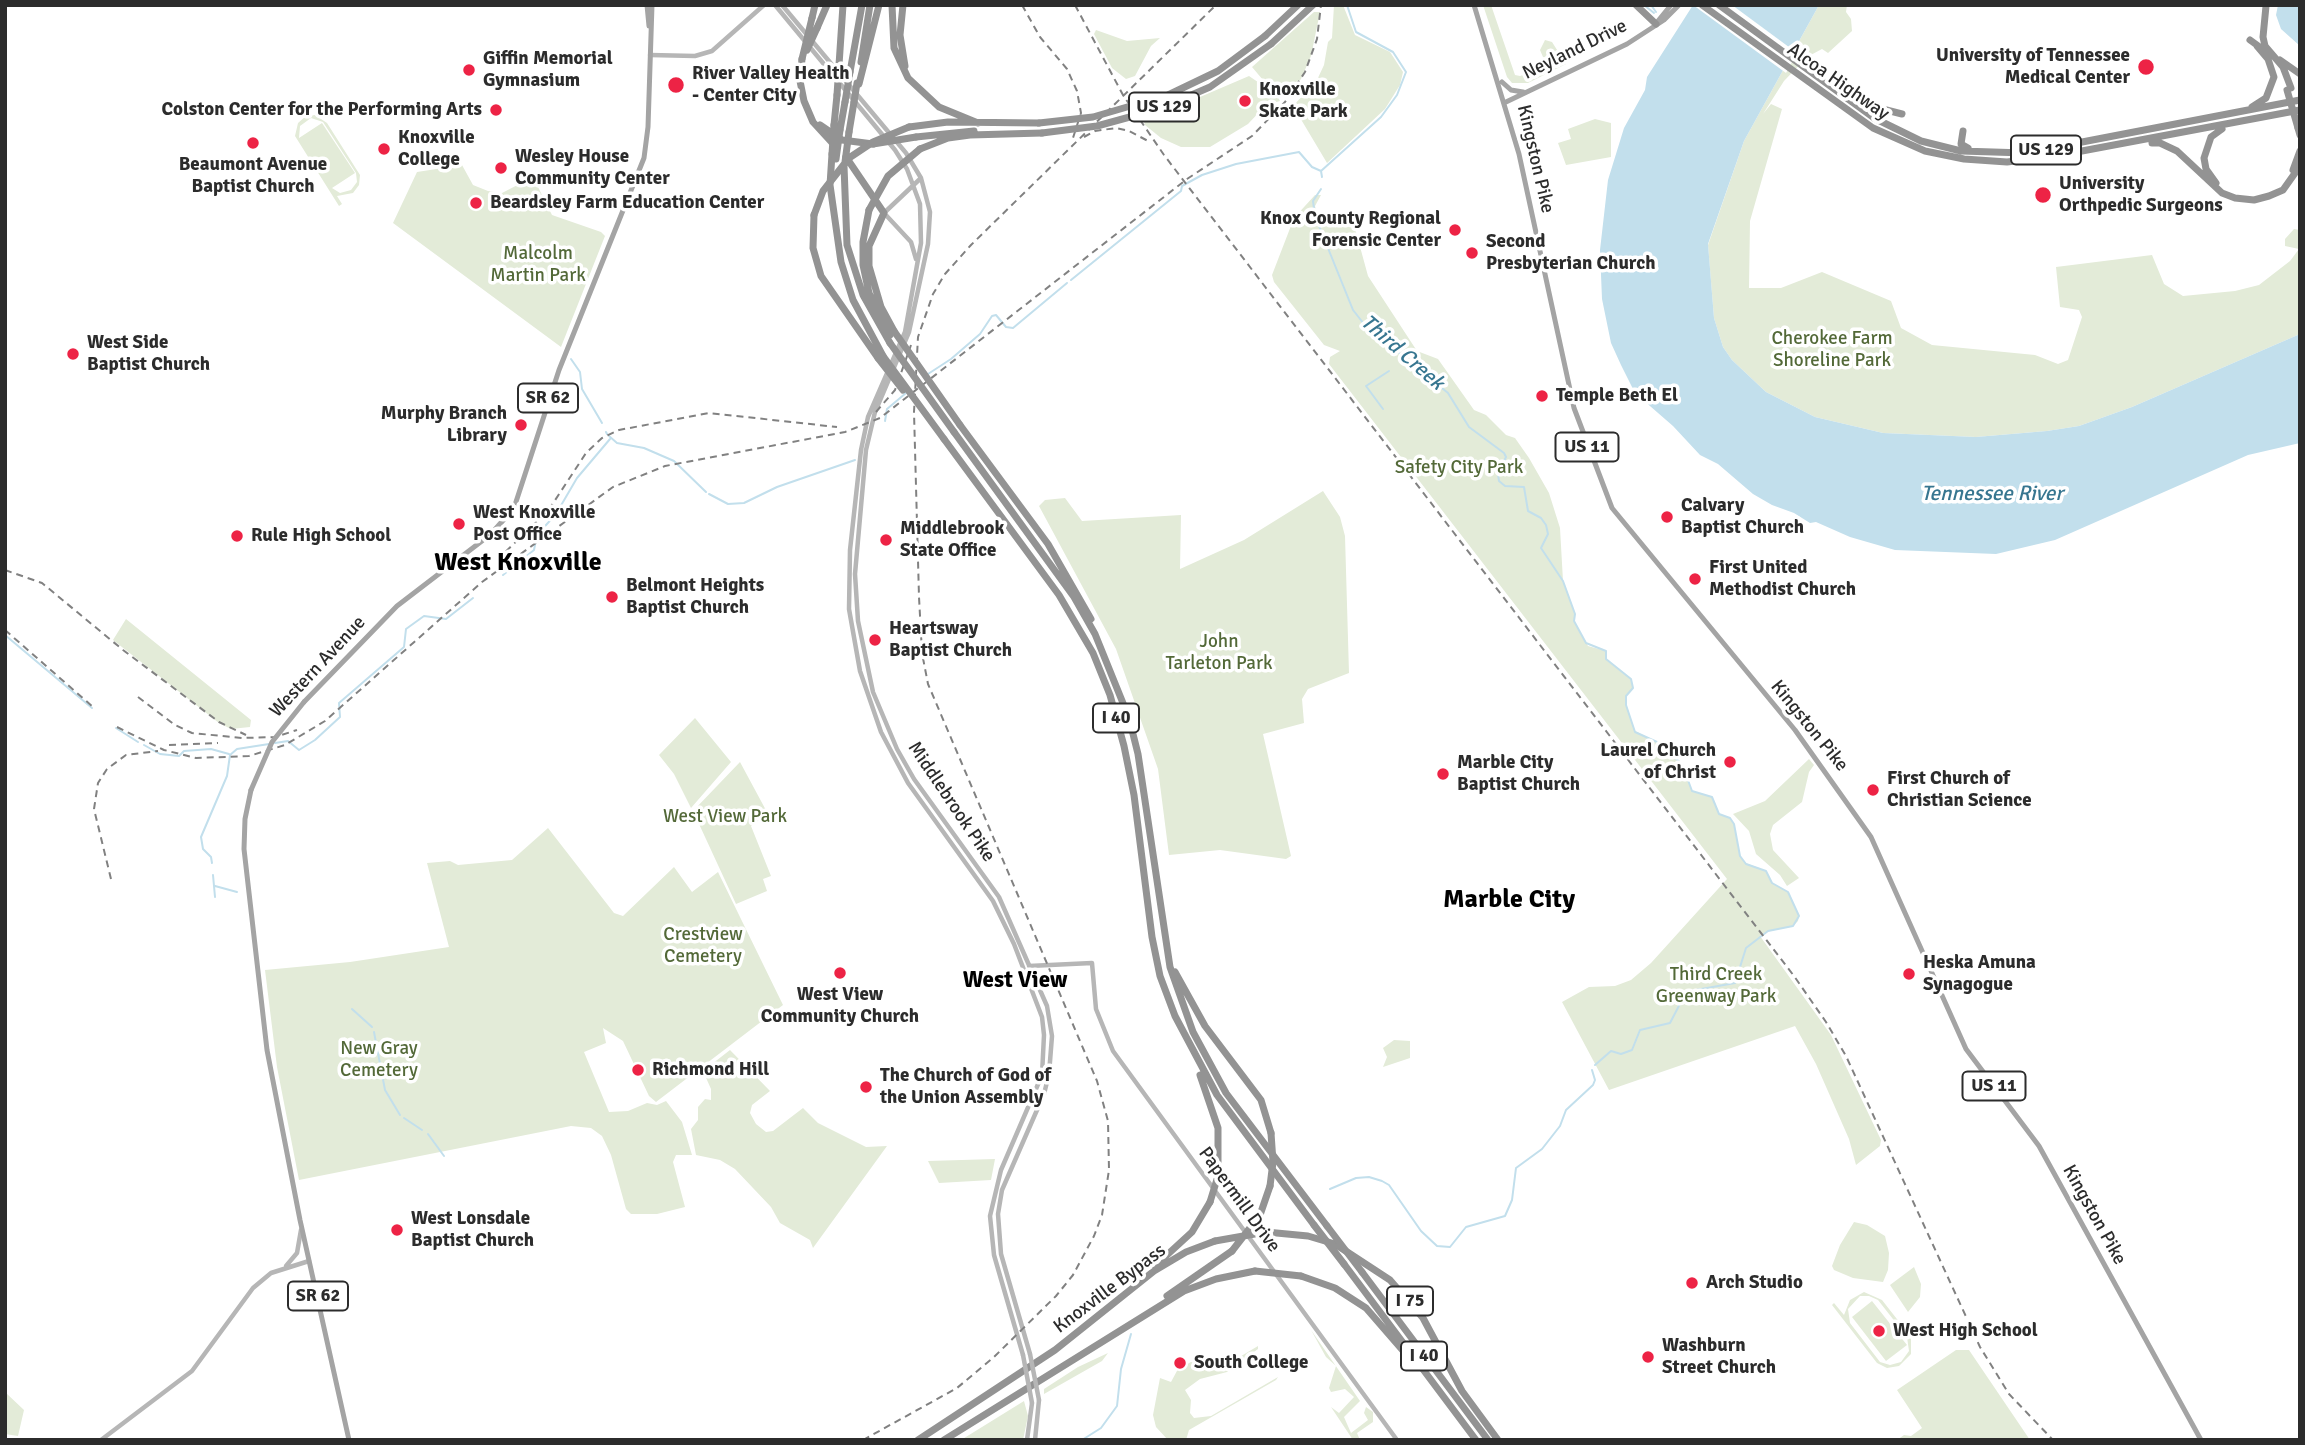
<!DOCTYPE html>
<style>
body{margin:0}
#map{position:relative;width:2305px;height:1445px;overflow:hidden;background:#fff;font-family:Signika,sans-serif}
canvas{display:block}
.frame{position:absolute;inset:0;border:7px solid #2c2c2c;pointer-events:none}
</style>
<div id="map">
<canvas width="2305" height="1445"></canvas>
<div class="frame"></div>
</div>
<script>
const context = document.querySelector('canvas').getContext('2d');
context.lineJoin = 'round';
function fill(path, color) { context.fillStyle = color; context.fill(path, 'evenodd'); }
const shape = rows => new Path2D(rows.map(r => 'M' + r).join(''));
function strokePath(path, color, width, dash) { context.strokeStyle = color; context.lineWidth = width; context.lineCap = dash ? 'butt' : 'round'; context.setLineDash(dash || []); context.stroke(path); }
function write(font, color, halo, rows, align = 'center') {
  context.font = font + ' Signika,sans-serif'; context.lineWidth = 7; context.setLineDash([]); context.textBaseline = 'middle'; context.strokeStyle = halo; context.fillStyle = color; for (const [text, x, y, turn = 0] of rows) {
    context.save(); context.translate(x, y); context.rotate((+turn || 0) * Math.PI / 180); context.textAlign = isNaN(turn) ? turn : align; if (halo) context.strokeText(text, 0, 0); context.fillText(text, 0, 0); context.restore();
  }
}
const green = shape([
 [1334,5,1343,5,1355,35,1390,52,1403,72,1400,85,1385,109,1327,163,1293,106,1317,80,1324,65,1328,42,1332,38],
 [1483,5,1491,5,1515,75,1520,76,1544,68,1546,64,1540,50,1545,40,1552,42,1566,64,1528,83,1512,83,1507,77],
 [1819,5,1847,5,1846,12,1851,19,1852,31,1828,53,1822,49,1807,57,1784,81,1763,114,1771,104,1782,109,1750,221,1749,288,1781,288,1822,272,1891,301,1901,328,1932,345,2035,355,2058,364,2068,360,2082,317,2079,310,2060,307,2056,267,2152,255,2164,284,2183,296,2235,291,2259,285,2290,261,2299,249,2285,246,2285,239,2294,229,2300,230,2300,334,2132,407,2079,426,2047,431,1976,437,1883,433,1815,417,1766,392,1732,360,1723,347,1714,318,1708,245,1744,141],
 [1314,12,1320,12,1311,56,1301,79,1285,98,1280,90,1263,80,1252,67],
 [1096,30,1127,41,1160,38,1151,46,1135,76,1126,79,1112,68,1094,34],
 [1249,76,1277,95,1280,101,1266,105,1248,124,1210,147,1181,147,1161,138,1145,125,1144,121],
 [315,115,327,123,360,175,359,185,353,193,337,196,342,204,339,206,295,136,298,123,306,116],
 [311,118,323,122,356,173,357,182,351,190,340,193,332,188,355,173,322,123,299,138,300,126],
 [1595,119,1611,123,1611,157,1566,165,1558,143,1571,139,1568,129],
 [462,165,473,185,488,191,502,193,533,177,552,215,601,232,605,236,561,347,393,223,417,172],
 [1315,195,1321,195,1315,206,1319,222,1353,221,1368,276,1417,351,1438,359,1474,410,1486,415,1506,435,1515,438,1529,458,1549,493,1560,528,1563,581,1575,614,1574,621,1588,646,1606,651,1606,659,1631,679,1633,688,1626,696,1626,705,1635,731,1657,742,1682,764,1692,791,1712,797,1719,814,1730,818,1734,824,1740,856,1746,863,1766,871,1772,883,1788,892,1799,916,1798,921,1793,926,1768,931,1760,936,1831,1035,1881,1140,1880,1146,1856,1165,1849,1139,1816,1064,1795,1026,1609,1090,1562,1002,1589,987,1615,986,1631,980,1651,963,1727,879,1329,364,1330,357,1340,351,1324,345,1274,282,1272,275,1294,218],
 [1323,491,1340,517,1345,536,1349,673,1308,689,1302,699,1304,723,1263,734,1291,856,1286,859,1220,850,1169,855,1158,769,1116,649,1039,506,1045,500,1065,498,1082,521,1181,515,1180,569,1244,540],
 [126,619,251,720,250,727,231,729,219,723,113,640],
 [695,718,731,762,691,808,674,774,659,755],
 [1809,759,1814,765,1809,772,1802,802,1773,825,1770,834,1773,850,1799,878,1787,886,1780,875,1756,854,1749,831,1733,814,1765,801],
 [740,762,768,814,751,826,771,876,763,879,767,891,736,904,693,811],
 [548,828,614,913,623,916,674,867,692,892,718,872,783,1005,656,1102,649,1096,623,1041,603,1028,606,1043,584,1052,609,1112,628,1111,647,1103,657,1105,666,1101,682,1122,692,1155,676,1155,673,1162,685,1207,657,1214,631,1214,626,1209,611,1155,602,1136,591,1128,571,1126,299,1180,277,1067,265,970,350,962,449,947,427,863,450,861,458,865,512,860],
 [1394,1040,1410,1041,1410,1058,1383,1067,1387,1057,1383,1048],
 [730,1050,770,1091,752,1105,750,1113,756,1124,766,1132,773,1131,803,1108,818,1123,866,1147,887,1146,813,1248,810,1240,780,1223,771,1207,735,1169,720,1160,696,1155,691,1129,698,1120,698,1107,705,1099,711,1100,711,1089,703,1071],
 [995,1159,991,1180,939,1183,928,1161],
 [1854,1222,1867,1225,1885,1236,1889,1253,1888,1270,1883,1282,1853,1278,1834,1270,1832,1266,1840,1245],
 [1914,1267,1921,1284,1920,1297,1908,1312,1890,1285],
 [1864,1292,1882,1300,1911,1337,1911,1354,1899,1366,1887,1368,1877,1363,1832,1305,1834,1303,1844,1315,1850,1300],
 [1860,1296,1869,1296,1878,1300,1907,1337,1909,1351,1901,1362,1890,1365,1880,1362,1850,1323,1848,1309],
 [1872,1301,1907,1345,1886,1361,1852,1317],
 [1311,1330,1360,1401,1344,1417,1351,1433,1368,1420,1364,1413,1366,1407,1373,1412,1373,1422,1357,1433,1360,1440,1353,1440,1331,1407,1339,1413,1354,1397,1345,1389,1331,1392,1329,1388,1336,1366,1326,1357],
 [1258,1346,1258,1349,1227,1372,1200,1379,1185,1390,1191,1400,1190,1413,1194,1418,1211,1416,1278,1377,1276,1380,1189,1430,1186,1440,1168,1440,1156,1427,1153,1415,1160,1378,1171,1382,1178,1369,1191,1362,1221,1368],
 [1956,1350,1969,1350,2030,1440,1897,1440,1904,1435,1911,1436,1922,1428,1897,1390],
 [1108,1353,1102,1361,1044,1394,1044,1389,1078,1367],
 [5,1392,24,1410,18,1436,5,1434],
 [1024,1401,1028,1416,1023,1440,961,1440]
]);
const water = shape([
 [1693,5,1819,5,1744,141,1708,244,1714,318,1723,347,1732,360,1766,392,1815,417,1883,433,1976,437,2047,431,2079,426,2132,407,2300,334,2300,443,2248,455,2055,540,1996,554,1895,550,1850,537,1816,522,1810,523,1794,513,1772,505,1753,494,1718,464,1700,455,1673,426,1635,393,1621,365,1611,343,1602,299,1600,250,1608,180,1624,128,1645,90,1647,77],
 [2278,5,2300,5,2300,46,2281,29,2276,15]
]);
const pier = shape([
 [1693,5,1732,5,1797,53,1786,73]
]);
const stream = shape([
 [1644,5,1654,13],
 [1651,5,1656,12],
 [1322,177,1321,171,1381,117,1397,95,1406,72,1393,52,1356,32,1347,5],
 [1321,189,1313,201,1315,216,1353,310,1364,324,1448,393,1469,427,1504,453,1506,457,1498,474,1499,481,1505,486,1524,487,1528,511,1541,518,1546,525,1548,534,1541,548,1563,581,1575,614,1574,621,1586,643,1606,651,1606,659,1631,679,1633,688,1626,696,1626,705,1635,732,1657,742,1682,764,1692,791,1712,797,1719,814,1730,818,1734,824,1740,856,1746,864,1766,871,1772,883,1788,892,1799,916,1793,926,1768,931,1746,948,1735,983,1690,991,1683,998,1670,1023,1640,1030,1632,1050,1621,1054,1611,1051,1595,1065],
 [1071,280,1181,191,1182,186,1202,175,1236,164,1299,152,1312,167,1321,171],
 [571,359,580,372,582,389,602,423],
 [928,374,951,359,980,334,992,316,996,315,1006,327,1013,328,1067,283],
 [1383,409,1366,386,1389,371],
 [885,421,887,409,906,393],
 [606,432,607,434],
 [609,436,617,443,644,448,674,461,706,492],
 [709,494,728,504,744,503,777,487,855,460],
 [503,575,534,550,537,535,556,514,577,478,610,439],
 [5,635,92,708],
 [116,728,138,742],
 [275,743,288,741,299,750,315,740,340,717,339,703,404,647,406,629,424,616,446,619,473,598],
 [144,745,160,754,179,756,184,751,211,749,229,754],
 [212,863,211,857,203,849,201,837,227,776,230,755,237,749,269,744],
 [213,875,215,897],
 [215,886,237,892],
 [352,1009,372,1027],
 [374,1032,385,1090,400,1115],
 [404,1118,422,1130],
 [428,1134,444,1156],
 [1330,1189,1356,1178,1369,1177,1382,1181,1389,1185,1421,1231,1437,1246,1450,1247,1466,1227,1505,1216,1512,1200,1516,1168,1542,1149,1560,1126,1566,1110,1593,1085,1595,1080,1592,1070],
 [1082,1440,1101,1428,1117,1406,1121,1369,1131,1334]
]);
const secondary = shape([
 [775,5,895,150,907,169,920,204,921,243,905,332,868,417,861,450,850,550,849,609,860,671,881,732,908,783,993,901,1014,944,1042,1017,1044,1035,1042,1075,1001,1170,990,1216,994,1255,1023,1355],
 [782,5,906,153,921,178,930,212,928,244,909,332,875,412,866,450,855,574,858,621,873,692,897,749,914,779,999,897,1047,1006,1052,1036,1049,1074,1044,1094,1002,1190,998,1214,1001,1254,1030,1354],
 [650,55,695,56,712,51,764,5],
 [916,259,911,242,884,213,921,178],
 [1029,966,1092,963,1096,1009,1113,1051,1397,1440],
 [286,1266,297,1253,301,1230],
 [101,1440,192,1371,253,1288,271,1273,309,1261],
 [1027,1440,1032,1403],
 [1035,1440,1039,1400]
]);
const primary = shape([
 [647,5,649,26],
 [1474,5,1519,154,1574,408,1612,508,1795,730,1871,837,1966,1049,2039,1146,2201,1440],
 [1658,21,1671,5],
 [1502,82,1511,90,1523,92],
 [1506,102,1627,44,1664,20,1679,5],
 [304,702,397,606,491,534,514,508,559,370,644,158,648,127,652,5],
 [251,790,245,819,244,849,267,1050,300,1220,349,1440]
]);
const motorway = shape([
 [892,5,894,48,908,78,939,107,978,123],
 [903,5,900,35,905,66],
 [1636,5,1656,24],
 [1702,5,1873,128,1925,151,1964,159,2007,162,2050,157,2300,110],
 [1719,5,1874,118,1921,141,1961,151,2025,153,2300,100],
 [2266,6,2263,37,2265,46,2283,67,2291,88],
 [812,18,815,5],
 [817,28,827,5],
 [1265,36,1298,5],
 [2250,40,2261,48],
 [1271,44,1313,5],
 [802,59,800,81,804,101,813,122,835,146],
 [2280,60,2300,74],
 [861,62,870,5],
 [839,65,843,5],
 [850,72,862,5],
 [859,84,879,5],
 [1859,103,1902,114],
 [2252,107,2266,98,2274,77,2268,59,2257,46],
 [820,125,842,140,873,144],
 [834,125,837,95],
 [909,127,948,122,1039,123],
 [2298,128,2300,135],
 [840,130,845,102],
 [1963,131,1961,144,1968,148],
 [849,132,854,102],
 [916,137,974,131],
 [2152,143,2160,143,2177,151,2222,193,2235,198,2254,200,2269,196,2283,190,2300,166],
 [920,149,948,138,970,135,1042,133],
 [832,154,830,185,841,262,853,300,883,356],
 [846,157,884,213,869,246,869,266,881,307,894,331],
 [844,166,847,245,863,295,890,343],
 [2293,170,2300,151],
 [2216,183,2206,169,2204,158,2211,137,2222,129],
 [869,210,863,242,863,265,869,293,890,335],
 [814,215,813,248,821,276,878,358],
 [960,425,1048,544,1091,619],
 [954,432,1074,597,1095,634,1129,718,1138,754,1170,967,1193,1032,1226,1093,1327,1226],
 [944,439,1059,595,1093,653,1110,695,1124,746,1134,795,1152,937,1160,976,1175,1016,1217,1095,1314,1225],
 [1175,972,1205,1026,1261,1100,1271,1133],
 [1200,1075,1218,1128,1218,1176],
 [1260,1215,1270,1186],
 [1266,1232,1308,1236,1335,1244,1390,1280,1423,1318,1462,1391,1498,1440],
 [1344,1264,1476,1440],
 [1155,1266,1192,1232,1210,1202],
 [1362,1272,1488,1440],
 [1301,1276,1335,1288,1366,1308,1412,1361],
 [1167,1296,1232,1251],
 [918,1440,1055,1350,1154,1271,1186,1252,1215,1241],
 [944,1440,1184,1291,1216,1279,1255,1271]
]);
const rail = shape([
 [1022,5,1040,37,1067,69,1077,91,1081,113,1072,141],
 [1075,5,1123,95,1164,155,1794,976,1826,1022,1846,1056,1980,1347,2009,1394,2053,1440],
 [1084,137,1095,131,1116,128,1129,131,1150,142],
 [876,412,895,390,911,345],
 [497,560,548,511,586,453,602,438,619,430,709,413,837,427],
 [5,570,42,583,123,650,219,722,246,735],
 [5,630,93,707],
 [138,697,175,725,192,733,242,738,275,737,297,730],
 [117,727,164,750,196,758,249,756,285,745,325,721,482,582,613,487,665,466,845,432,880,418,1187,179,1252,136,1285,102,1305,72,1317,39,1321,5],
 [169,745,218,743],
 [111,879,94,809,98,783,107,769,126,755,158,751],
 [863,1440,957,1388,994,1357,1056,1296,1073,1275,1094,1236,1102,1215,1109,1170,1108,1121,1097,1081,928,684,922,653,919,597,914,412,918,337,933,294,945,274,971,245,1216,5]
]);
const secondaryBridge = shape([
 [1030,1354,1039,1400],
 [1023,1355,1032,1403]
]);
const primaryBridge = shape([
 [251,790,272,742,304,702]
]);
const motorwayBridge = shape([
 [807,50,817,28],
 [802,59,812,18],
 [2287,90,2298,128],
 [837,95,839,65],
 [845,102,850,72],
 [854,102,857,83],
 [1039,123,1093,117,1168,95,1218,71,1265,36],
 [1042,133,1097,126,1159,109,1210,87,1271,44],
 [873,144,916,137],
 [832,154,834,125],
 [836,159,840,130],
 [845,162,849,132],
 [869,210,888,176,920,149],
 [814,215,823,191,849,158,873,142,909,127],
 [894,331,960,425],
 [890,343,954,432],
 [883,356,944,439],
 [878,358,903,390],
 [1270,1186,1273,1162,1271,1133],
 [1210,1202,1218,1176],
 [1314,1225,1344,1264],
 [1327,1226,1362,1272],
 [1215,1241,1266,1232],
 [1232,1251,1260,1215],
 [1255,1271,1301,1276]
]);
const markers = [
 [2146,67,9,"#ed2345"],
 [469,70,7,"#ed2345"],
 [676,85,9,"#ed2345"],
 [1245,101,7,"#ed2345"],
 [496,110,7,"#ed2345"],
 [253,143,7,"#ed2345"],
 [384,149,7,"#ed2345"],
 [501,168,7,"#ed2345"],
 [2043,195,9,"#ed2345"],
 [476,203,7,"#ed2345"],
 [1455,230,7,"#ed2345"],
 [1472,253,7,"#ed2345"],
 [73,354,7,"#ed2345"],
 [1542,396,7,"#ed2345"],
 [521,425,7,"#ed2345"],
 [1667,517,7,"#ed2345"],
 [459,524,7,"#ed2345"],
 [237,536,7,"#ed2345"],
 [886,540,7,"#ed2345"],
 [1695,579,7,"#ed2345"],
 [612,597,7,"#ed2345"],
 [875,640,7,"#ed2345"],
 [1730,762,7,"#ed2345"],
 [1443,774,7,"#ed2345"],
 [1873,790,7,"#ed2345"],
 [840,973,7,"#ed2345"],
 [1909,974,7,"#ed2345"],
 [638,1070,7,"#ed2345"],
 [866,1087,7,"#ed2345"],
 [397,1230,7,"#ed2345"],
 [1692,1283,7,"#ed2345"],
 [1879,1331,7,"#ed2345"],
 [1648,1357,7,"#ed2345"],
 [1180,1363,7,"#ed2345"]
];
const shields = [
 [1164,107,70],
 [2046,150,70],
 [548,398,60],
 [1587,447,63],
 [1116,718,46],
 [1994,1086,63],
 [318,1296,60],
 [1410,1301,46],
 [1424,1356,46]
];
const shieldNames = [
 ["US 129",1164,107],
 ["US 129",2046,150],
 ["SR 62",548,398],
 ["US 11",1587,447],
 ["I 40",1116,718],
 ["US 11",1994,1086],
 ["SR 62",318,1296],
 ["I 75",1410,1301],
 ["I 40",1424,1356]
];
const streetNames = [
 ["Neyland Drive",1575,50,-26],
 ["Alcoa Highway",1838,82,35],
 ["Kingston Pike",1535,159,77],
 ["Western Avenue",318,667,-47],
 ["Kingston Pike",1809,726,51],
 ["Middlebrook Pike",951,802,56],
 ["Papermill Drive",1239,1200,54],
 ["Kingston Pike",2094,1215,61],
 ["Knoxville Bypass",1110,1289,-37]
];
const poiNames = [
 ["University of Tennessee",2130,56,"right"],
 ["Medical Center",2130,78,"right"],
 ["Giffin Memorial",483,59],
 ["Gymnasium",483,81],
 ["River Valley Health",692,74],
 ["- Center City",692,96],
 ["Knoxville",1259,90],
 ["Skate Park",1259,112],
 ["Colston Center for the Performing Arts",482,110,"right"],
 ["Knoxville",398,138],
 ["College",398,160],
 ["Wesley House",515,157],
 ["Community Center",515,179],
 ["Beaumont Avenue",253,165,"center"],
 ["Baptist Church",253,187,"center"],
 ["University",2059,184],
 ["Orthpedic Surgeons",2059,206],
 ["Beardsley Farm Education Center",490,203],
 ["Knox County Regional",1441,219,"right"],
 ["Forensic Center",1441,241,"right"],
 ["Second",1486,242],
 ["Presbyterian Church",1486,264],
 ["West Side",87,343],
 ["Baptist Church",87,365],
 ["Temple Beth El",1556,396],
 ["Murphy Branch",507,414,"right"],
 ["Library",507,436,"right"],
 ["Calvary",1681,506],
 ["Baptist Church",1681,528],
 ["West Knoxville",473,513],
 ["Post Office",473,535],
 ["Middlebrook",900,529],
 ["State Office",900,551],
 ["Rule High School",251,536],
 ["First United",1709,568],
 ["Methodist Church",1709,590],
 ["Belmont Heights",626,586],
 ["Baptist Church",626,608],
 ["Heartsway",889,629],
 ["Baptist Church",889,651],
 ["Laurel Church",1716,751,"right"],
 ["of Christ",1716,773,"right"],
 ["Marble City",1457,763],
 ["Baptist Church",1457,785],
 ["First Church of",1887,779],
 ["Christian Science",1887,801],
 ["Heska Amuna",1923,963],
 ["Synagogue",1923,985],
 ["West View",840,995,"center"],
 ["Community Church",840,1017,"center"],
 ["Richmond Hill",652,1070],
 ["The Church of God of",880,1076],
 ["the Union Assembly",880,1098],
 ["West Lonsdale",411,1219],
 ["Baptist Church",411,1241],
 ["Arch Studio",1706,1283],
 ["West High School",1893,1331],
 ["Washburn",1662,1346],
 ["Street Church",1662,1368],
 ["South College",1194,1363]
];
const parkNames = [
 ["Malcolm",538,254],
 ["Martin Park",538,276],
 ["Cherokee Farm",1832,339],
 ["Shoreline Park",1832,361],
 ["Safety City Park",1459,468],
 ["John",1219,642],
 ["Tarleton Park",1219,664],
 ["West View Park",725,817],
 ["Crestview",703,935],
 ["Cemetery",703,957],
 ["Third Creek",1716,975],
 ["Greenway Park",1716,997],
 ["New Gray",379,1049],
 ["Cemetery",379,1071]
];
const waterNames = [
 ["Third Creek",1402,353,41],
 ["Tennessee River",1992,494]
];
const quarterNames = [
 ["West View",1015,981]
];
const districtNames = [
 ["West Knoxville",518,563],
 ["Marble City",1509,900]
];
fill(green, '#e3ebd8');
fill(water, '#c2dfec');
fill(pier, '#fff');
strokePath(stream, '#c2dfec', 2);
strokePath(secondary, '#b6b6b6', 4.5);
strokePath(primary, '#a4a4a4', 5);
strokePath(motorway, '#939393', 7);
strokePath(rail, '#818181', 2, [7, 5]);
strokePath(secondaryBridge, '#b6b6b6', 4.5);
strokePath(primaryBridge, '#a4a4a4', 5);
strokePath(motorwayBridge, '#939393', 7);
for (const [x, y, r, color] of markers) { const dot = new Path2D(); dot.arc(x, y, r, 0, 2 * Math.PI); context.fillStyle = color; context.fill(dot); strokePath(dot, '#fff', 2.5); }
for (const [x, y, w] of shields) { const box = new Path2D(); box.roundRect(x - w / 2, y - 14.5, w, 29, 5); context.fillStyle = '#fff'; context.fill(box); strokePath(box, '#2c2c2c', 2); }
write('bold 18px', '#2c2c2c', null, shieldNames);
write('19px', '#2c2c2c', '#fff', streetNames);
write('bold 19px', '#2c2c2c', '#fff', poiNames, 'left');
write('19px', '#536938', '#fff', parkNames);
write('italic 21px', '#377690', '#fff', waterNames);
write('bold 23px', '#000', '#fff', quarterNames);
write('bold 26px', '#000', '#fff', districtNames);
</script>
